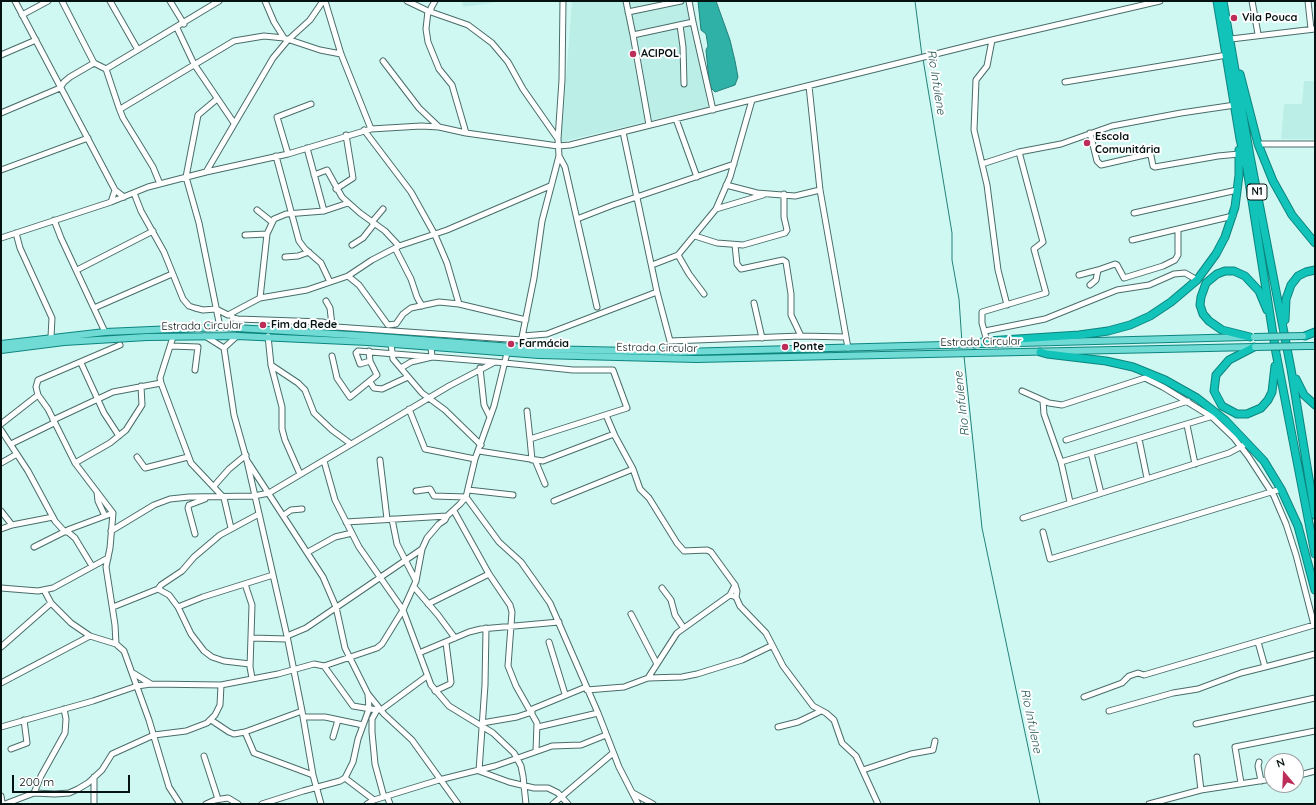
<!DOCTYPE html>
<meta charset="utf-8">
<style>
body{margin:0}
#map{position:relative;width:1316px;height:805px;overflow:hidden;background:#d0f8f3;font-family:Quicksand,sans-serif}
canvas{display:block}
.frame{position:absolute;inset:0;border:2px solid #041211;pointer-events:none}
.north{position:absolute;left:1264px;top:753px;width:40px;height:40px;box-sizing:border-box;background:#fff;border:1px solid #9ba0a0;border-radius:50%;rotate:341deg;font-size:11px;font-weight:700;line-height:16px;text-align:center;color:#041211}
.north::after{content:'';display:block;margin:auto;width:14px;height:18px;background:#bc2d59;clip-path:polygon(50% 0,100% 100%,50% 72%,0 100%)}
.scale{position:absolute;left:12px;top:775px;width:118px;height:18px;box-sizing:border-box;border:2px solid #041211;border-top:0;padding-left:5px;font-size:12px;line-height:14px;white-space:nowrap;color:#041211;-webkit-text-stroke:3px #fff;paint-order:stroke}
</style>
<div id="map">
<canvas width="1316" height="805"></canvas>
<div class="frame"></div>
<div class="north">N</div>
<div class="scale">200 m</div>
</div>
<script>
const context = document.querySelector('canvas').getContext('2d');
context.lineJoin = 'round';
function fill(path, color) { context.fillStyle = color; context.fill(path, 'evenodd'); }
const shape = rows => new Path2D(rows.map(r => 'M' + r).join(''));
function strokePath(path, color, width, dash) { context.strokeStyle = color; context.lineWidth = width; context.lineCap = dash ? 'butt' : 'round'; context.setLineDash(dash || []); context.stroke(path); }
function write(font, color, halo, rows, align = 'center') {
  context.font = font + ' Quicksand,sans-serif'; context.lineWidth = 4; context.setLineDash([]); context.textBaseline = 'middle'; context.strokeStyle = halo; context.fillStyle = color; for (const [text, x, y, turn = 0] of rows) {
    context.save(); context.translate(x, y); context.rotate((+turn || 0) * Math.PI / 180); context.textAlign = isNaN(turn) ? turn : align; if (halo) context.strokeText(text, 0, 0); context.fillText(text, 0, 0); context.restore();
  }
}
const built = shape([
 [462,1,505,1,463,7],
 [572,1,687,1,708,107,561,142],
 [1304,81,1315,81,1315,139,1281,139,1284,104,1302,104]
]);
const water = shape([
 [698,1,716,1,730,40,735,61,738,77,735,85,715,92,711,88,709,81,706,50,708,46,706,34,701,30,698,1]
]);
const stream = shape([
 [915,1,922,56],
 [923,59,952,233,952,260,959,299,962,343],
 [964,356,982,528,1040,804]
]);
const minor = shape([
 [15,1,115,190,124,197],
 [62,1,94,63,106,69,219,1],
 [110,1,138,50],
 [170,1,184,24],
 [265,1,274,22,284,38],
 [325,1,341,54,371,129],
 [407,1,428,11,468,25,492,43,508,62,523,89,558,139,559,156,542,221,534,278,520,347],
 [626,1,633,35],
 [1252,1,1258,34],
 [1308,1,1311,29],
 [428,11,426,29,428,42,439,69,452,85,466,133],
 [431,12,431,8,435,1],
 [628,12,681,1],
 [22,15,48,1],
 [693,22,713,110],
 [680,25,683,47,684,84],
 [177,28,194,64,234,123],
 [1231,39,1315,29],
 [992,40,987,66,976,80,974,130,987,185,998,270,1007,305],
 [1,55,36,40],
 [383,61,419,108,439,127],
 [106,69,119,108,122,108,234,41,264,36,284,38,320,50,341,54],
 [1065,82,1227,55],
 [809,86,820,190,848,348],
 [217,99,198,115,186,177,199,223,220,327],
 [119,108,123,118,153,167,160,184],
 [1,113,60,88,64,82,70,77,94,63],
 [676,119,697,177],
 [649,125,633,35,693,22,689,1],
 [364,130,411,192,435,235,447,263,459,304],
 [623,132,657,292,670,341,801,336,845,337],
 [1090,133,1097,161,1101,165,1149,154,1151,156,1153,166,1155,167,1218,156,1239,154],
 [558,139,562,80,563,1],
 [1258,144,1315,144],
 [307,148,324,211],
 [288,154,277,117,311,104],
 [276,156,299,241,305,249,321,263,330,282],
 [559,156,565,167,597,307],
 [982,164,1019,152,1061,144,1112,126,1181,113,1235,105],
 [1,170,88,138],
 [206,172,273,58,288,40,310,20,323,1],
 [314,175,327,170,342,197,360,213,385,231,399,246],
 [726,185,757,193,795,196,820,190],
 [336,189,353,178,346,135],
 [134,193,141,211,164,252,183,299,189,306,195,308,203,310,216,309,228,315,260,298,307,290,348,276,372,260,399,246,447,230,550,186],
 [111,202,115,190],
 [716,209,763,195],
 [257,210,272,222],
 [1134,213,1237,190],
 [577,219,613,205,734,164],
 [54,220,61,238,105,332],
 [372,222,383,209],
 [16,233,20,248,52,318,51,337],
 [245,235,267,234],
 [695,236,717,243,743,245,785,233,787,230,784,217,784,194],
 [1,238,111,202,148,187,206,172,288,154,371,129,421,126,439,127,466,133,558,146,570,145,992,40,1160,1],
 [1132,240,1178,229],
 [352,245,363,238,374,224],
 [735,245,737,264,741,269,783,260,786,262,791,294,791,315,801,336],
 [395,248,411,279,417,297,422,306],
 [678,255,689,274,704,294],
 [285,257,298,256,309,252],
 [652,265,678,255,716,209,730,177,752,100],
 [77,270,153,231],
 [1079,275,1098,270],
 [348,276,359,285,388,325,396,324,403,314,411,308,439,302,459,304,526,320],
 [1090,285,1096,280,1098,270,1115,264,1117,265,1124,278,1163,266,1175,260,1178,255,1178,229,1233,216],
 [260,298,267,234,274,219,286,214,324,211,348,203],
 [326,301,330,308,332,325],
 [754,303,762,338],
 [94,308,172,274],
 [231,315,233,318,238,319,323,322,336,327,522,340],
 [985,331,1045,319,1117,290,1149,285,1174,274,1185,273,1197,280],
 [205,336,224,348],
 [268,336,271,365,282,407,282,429,285,440,300,474],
 [523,336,547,334,657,292],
 [173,337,160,378,161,383,191,463,224,498,231,528],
 [987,341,982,323,982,312,1046,293,1034,249,1043,242,1019,152],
 [391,344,393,359,422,393,445,410,481,445],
 [171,346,198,347,195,370],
 [224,348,234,415,247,461,287,636,302,711,313,775,321,804],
 [224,348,237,336],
 [332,356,337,378,350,397,377,375,370,361,369,351],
 [370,361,360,364,356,353,358,351,494,362],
 [81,363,104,413,119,436],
 [271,365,298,383,305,390,314,413,332,430,351,444],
 [401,368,411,362,432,357,431,347],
 [480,368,484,405,490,417],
 [370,382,374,388,382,389,408,377],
 [1022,391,1049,403,1062,405,1145,378,1163,387,1212,417,1234,438,1248,456,1274,496,1286,524,1296,555,1314,625,1144,675,1138,673,1129,676,1122,683,1084,697],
 [1043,401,1044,414,1061,462,1070,502],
 [409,409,425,449,475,459],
 [527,411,530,439],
 [606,415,615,436,633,469,640,489,649,498,677,543,684,551,707,550,711,552,735,585,737,591,736,597],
 [53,420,113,392,161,383],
 [1,424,38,395],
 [1187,425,1195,464],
 [1,430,28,471,55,521,65,532,68,532,75,538,92,566],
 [1139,439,1147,478],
 [1066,440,1188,401],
 [11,444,54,423],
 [479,451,543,461,614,434],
 [1091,453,1101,493],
 [137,457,145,468,188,457],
 [380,460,387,519],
 [535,460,545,484],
 [324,461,335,500,359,547,403,610,431,685,449,706,493,733,514,753,521,766,523,776,526,804],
 [248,462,323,577,336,607,345,648,368,694,384,714,412,740,458,804],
 [1061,462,1213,416],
 [1,463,17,454],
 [75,463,110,443,126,430,142,405,141,386],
 [214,486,229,469,246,455],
 [468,490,513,495],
 [416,491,430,489,434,496,466,497],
 [97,492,98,501,105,516],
 [466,497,499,542,521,562,550,603,598,713,619,767,638,804],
 [554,501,633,469],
 [1,511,12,525],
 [454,511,489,574,510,605,512,612,508,666,516,686,537,723,536,751],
 [284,515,291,510,302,509],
 [1023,518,1229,453,1244,445],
 [392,519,397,544,416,581],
 [346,522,447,516,460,504,466,497,475,459,494,406,507,353],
 [1,529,12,525,53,517],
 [111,531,154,505,170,499,189,497,254,496,269,493,449,386,495,362,573,370,613,370,627,408,530,439,532,460],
 [1043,532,1050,559,1281,489],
 [195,534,188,508,189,505,205,499],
 [34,547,70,529,113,513],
 [308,552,335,537,352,533],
 [245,584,252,605,250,667,252,678],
 [414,587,438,615,455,638],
 [1,588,38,591,53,588,108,558],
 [662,588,671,600,675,615,683,627],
 [158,589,169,595,178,607,191,634,204,651,212,657,224,661,250,664],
 [44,590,51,603,71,623,90,636,116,644,124,651,149,720,169,787,180,804],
 [730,595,736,597,740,606,766,633,783,666,813,706,826,713,834,720,842,743,856,756,878,804],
 [428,604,489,574],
 [113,607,158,589,161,585,182,571,194,557,220,535,259,514],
 [178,607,203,597,273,575],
 [631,614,657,664],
 [486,628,485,685,479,771,509,782,534,788,548,788,558,793,568,804],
 [287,636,306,628,422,549],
 [252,638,287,639],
 [549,642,565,694],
 [1258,642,1265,667,1315,654],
 [116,644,115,625,106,567,110,548,113,513,75,463,48,409,38,395,36,387,38,380,120,345],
 [1,647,51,603],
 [419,653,469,632,481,629,559,622],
 [324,666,353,706,377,710,381,710,427,676],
 [133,673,151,684],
 [648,678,677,633,730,595,735,585],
 [1,683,90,636],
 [587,690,624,687,648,678,682,677,697,674,742,660,771,646],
 [435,691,450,684,451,682,446,643],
 [377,710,372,719,372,732,375,764,384,797],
 [530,710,586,687],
 [1109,711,1173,693,1198,689,1241,673,1265,667],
 [303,717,325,717,363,725],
 [211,720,229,732,234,734,245,732,302,711],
 [482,723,517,717,532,712],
 [1196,724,1315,698],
 [1,727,93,701,137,686,151,684,221,685,278,674,314,664,324,666,377,648,382,644,403,610,416,581,422,549,427,538,439,524,445,520,447,516],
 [538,727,598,713],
 [778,727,798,722,821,711],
 [245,732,254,753,313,775],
 [333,737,338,720],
 [11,749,27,743,24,720],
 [204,756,218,799],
 [1197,757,1201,790],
 [1259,762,1258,766,1261,781],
 [863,770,911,754,933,750,935,741],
 [1296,776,1315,771],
 [94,777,94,804],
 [345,778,374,800],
 [1241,783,1235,747,1315,731],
 [34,793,55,794,69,793,78,789,88,783,102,770,112,754,154,735,186,731,207,723,215,715,220,705,221,685],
 [633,793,653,804],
 [1,796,2,802],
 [387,796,390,804],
 [5,804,34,793,41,776,65,733,66,719,64,709],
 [206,804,215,800,228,798,238,804],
 [262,804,303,791,340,781,345,778,353,762,358,739,369,709,368,694],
 [367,804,374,800,439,780,495,766,552,746,581,745,606,735],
 [553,804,613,753],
 [1149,804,1201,790,1272,779]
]);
const major = shape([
 [1,344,105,332,220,327,368,336,539,349,680,352,1246,337],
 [1308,346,1315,346],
 [1,350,64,342,147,337,237,336,368,342,539,355,696,359,1254,347]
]);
const highway = shape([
 [1217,1,1240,139,1247,169,1276,353,1315,554],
 [1223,1,1250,156,1291,369,1315,515],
 [1240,74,1258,144,1273,181,1292,215,1315,243],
 [1285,320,1286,299,1291,285,1298,276,1306,272,1315,270],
 [1305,336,1315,332],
 [1250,337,1222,330,1209,321,1203,314,1200,305,1201,297,1206,283,1217,274,1225,271,1234,271,1245,276,1259,291,1267,310],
 [974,344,987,341,1079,335,1108,331,1130,325,1150,316,1171,302,1197,280,1216,254,1225,237,1235,207,1239,175,1239,150],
 [1254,347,1229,360,1216,375,1214,391,1222,406,1237,414,1247,414,1261,408,1268,400,1272,392,1275,366],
 [1040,352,1047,354,1106,361,1133,367,1165,380,1197,398,1225,420,1264,461,1281,489,1298,526,1315,590],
 [1296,379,1304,395,1315,405]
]);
const majorBridge = shape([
 [1254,337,1303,336],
 [1255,347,1308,346]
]);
const markers = [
 [1234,18,4,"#bc2d59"],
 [633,54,4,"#bc2d59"],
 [1087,143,4,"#bc2d59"],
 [263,325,4,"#bc2d59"],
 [511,344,4,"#bc2d59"],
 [785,347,4,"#bc2d59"]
];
const shields = [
 [1257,192,20]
];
const shieldNames = [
 ["N1",1257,192]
];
const poiNames = [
 ["Vila Pouca",1242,18],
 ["ACIPOL",641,54],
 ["Escola",1095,137],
 ["Comunitária",1095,150],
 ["Fim da Rede",271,325],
 ["Farmácia",519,344],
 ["Ponte",793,347]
];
const streetNames = [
 ["Estrada Circular",202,326,-1],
 ["Estrada Circular",981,342,-1],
 ["Estrada Circular",657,348,1]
];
const waterNames = [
 ["Rio Infulene",936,82,81],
 ["Rio Infulene",962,404,-96],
 ["Rio Infulene",1031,721,78]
];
fill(built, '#bceee8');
fill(water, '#2fb1a7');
strokePath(water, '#22817a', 1);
strokePath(stream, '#22817a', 1);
strokePath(minor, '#496d69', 7);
strokePath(major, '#0c857e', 8);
strokePath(highway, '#0c857e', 9);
strokePath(minor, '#fff', 5);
strokePath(major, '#70dbd4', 6);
strokePath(highway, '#11c3b8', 7);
strokePath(majorBridge, '#0c857e', 8, []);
strokePath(majorBridge, '#70dbd4', 6);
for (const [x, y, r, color] of markers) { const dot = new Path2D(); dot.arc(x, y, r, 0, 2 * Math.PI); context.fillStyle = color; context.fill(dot); strokePath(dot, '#fff', 1.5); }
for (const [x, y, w] of shields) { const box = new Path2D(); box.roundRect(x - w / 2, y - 8, w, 16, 3); context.fillStyle = '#fff'; context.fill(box); strokePath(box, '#041211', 1); }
write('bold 10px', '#041211', null, shieldNames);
write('bold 11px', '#041211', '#fff', poiNames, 'left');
write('11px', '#041211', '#fff', streetNames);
write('italic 12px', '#1a4e4a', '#fff', waterNames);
</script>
